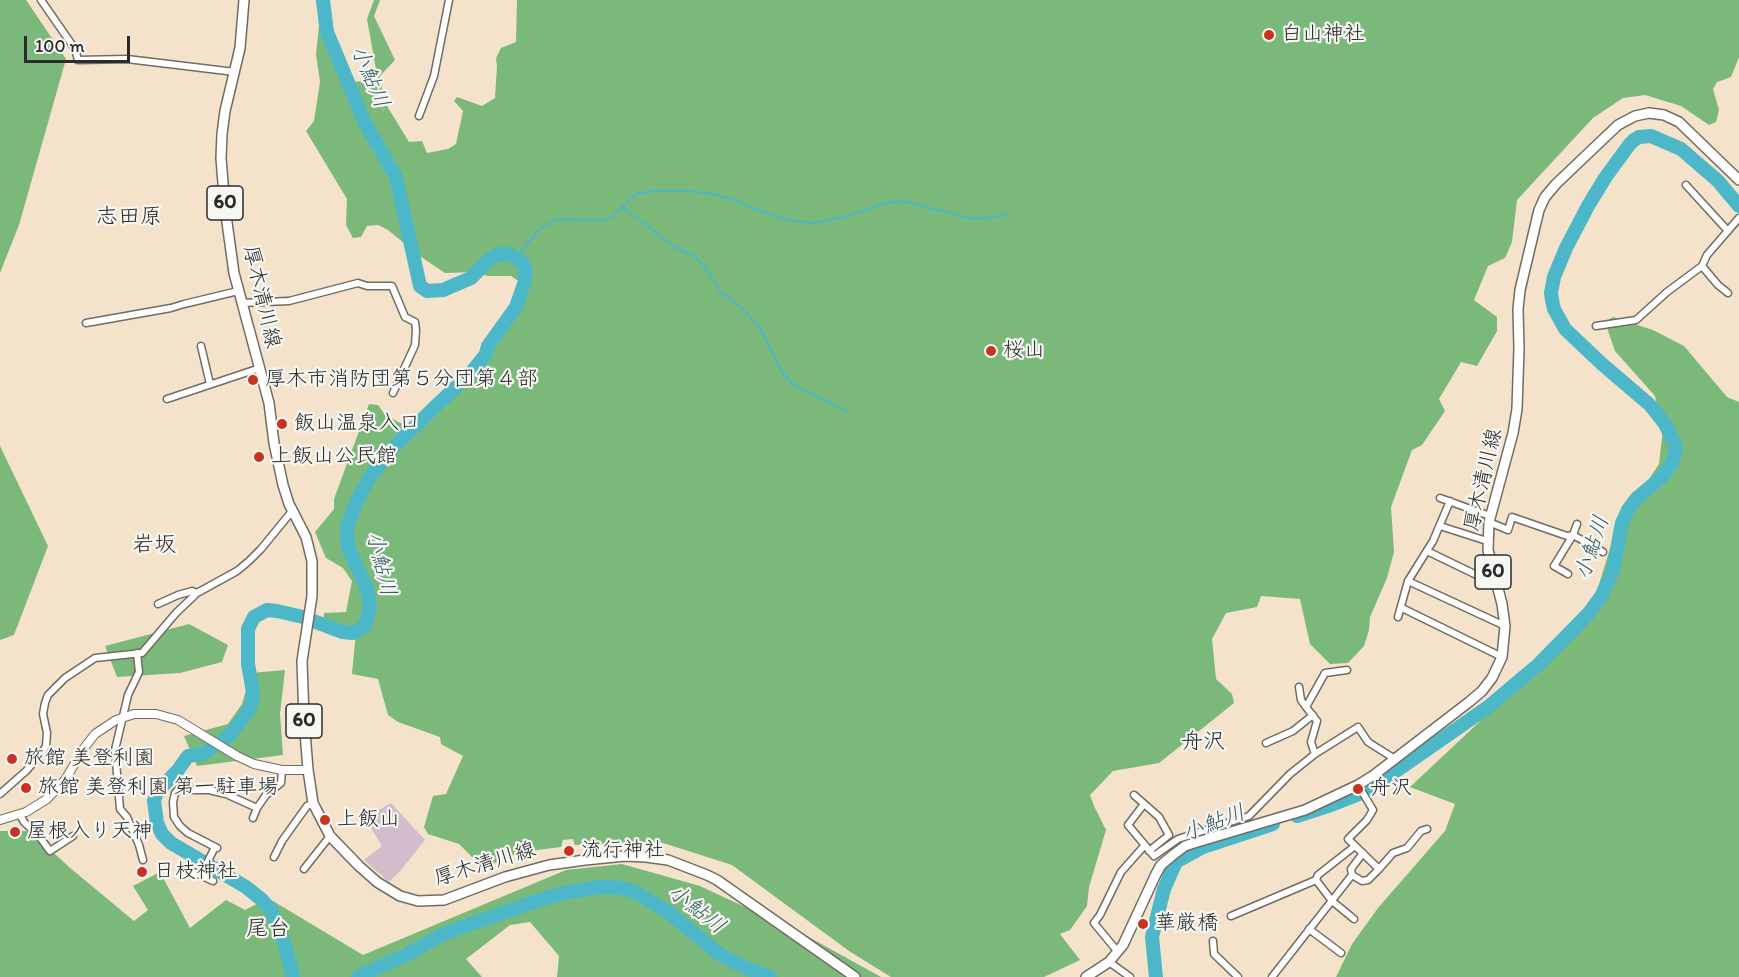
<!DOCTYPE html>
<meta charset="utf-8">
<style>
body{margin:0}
#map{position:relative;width:1739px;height:977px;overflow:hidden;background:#f5e2cb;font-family:Itim,sans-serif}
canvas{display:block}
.scale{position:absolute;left:24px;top:36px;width:106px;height:27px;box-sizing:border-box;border:3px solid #2b2b2b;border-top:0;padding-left:8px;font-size:18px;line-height:21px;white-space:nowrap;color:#2b2b2b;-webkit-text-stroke:4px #f6f6f2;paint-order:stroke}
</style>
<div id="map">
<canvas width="1739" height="977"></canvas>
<div class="scale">100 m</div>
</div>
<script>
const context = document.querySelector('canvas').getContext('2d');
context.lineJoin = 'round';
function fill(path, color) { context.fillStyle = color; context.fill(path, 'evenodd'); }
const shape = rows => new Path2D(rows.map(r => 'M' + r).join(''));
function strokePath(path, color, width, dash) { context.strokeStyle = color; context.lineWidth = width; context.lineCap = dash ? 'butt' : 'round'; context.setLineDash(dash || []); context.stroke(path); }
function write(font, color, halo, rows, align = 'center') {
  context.font = font + ' Itim,"Klee One",sans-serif'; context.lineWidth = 4.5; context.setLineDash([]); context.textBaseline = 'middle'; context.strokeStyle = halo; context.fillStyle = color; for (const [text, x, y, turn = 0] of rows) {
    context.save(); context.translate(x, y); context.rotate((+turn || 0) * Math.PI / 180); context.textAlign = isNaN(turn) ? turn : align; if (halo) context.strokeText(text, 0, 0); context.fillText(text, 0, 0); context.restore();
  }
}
const industrial = shape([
 [391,803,425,840,400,871,389,882,364,860,382,846,365,818]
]);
const forest = shape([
 [0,0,26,0,66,59,19,225,0,273],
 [316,0,329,0,325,10,346,87,352,82,375,80,384,114,367,19,374,0,380,0,374,16,395,60,380,76,384,101,409,142,422,141,427,153,448,149,456,144,463,111,454,101,457,97,482,106,495,98,497,66,496,58,501,48,516,42,517,0,1739,0,1739,57,1731,77,1717,82,1713,89,1719,110,1716,122,1709,125,1681,106,1645,95,1623,98,1593,118,1517,200,1512,242,1505,258,1488,266,1474,300,1497,317,1497,331,1477,366,1461,362,1439,399,1445,411,1422,445,1412,450,1391,507,1394,552,1387,578,1370,617,1369,630,1364,646,1348,663,1330,664,1310,644,1300,599,1261,596,1257,607,1226,613,1212,639,1216,679,1232,694,1234,703,1159,763,1113,771,1090,795,1094,806,1106,830,1089,887,1087,906,1070,930,1060,934,1080,960,1044,977,891,977,849,951,732,865,660,842,575,845,573,839,563,840,561,847,521,852,483,868,459,844,428,834,424,827,433,796,446,794,463,756,441,744,440,737,398,722,388,715,378,679,352,674,356,632,323,624,324,613,346,612,352,581,343,568,326,558,315,532,334,509,334,499,369,404,378,405,383,412,398,422,409,425,433,402,449,397,467,379,510,327,518,304,520,282,511,276,487,276,478,272,445,273,421,257,388,230,378,225,367,226,361,237,353,238,346,225,347,199,306,131,314,121,320,82,316,54,319,26],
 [1613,317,1653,330,1684,346,1727,397,1739,402,1739,977,1336,977,1352,944,1378,908,1445,831,1455,804,1410,787,1492,710,1537,674,1563,649,1588,620,1616,529,1659,464,1663,429,1655,396,1615,351,1605,322],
 [0,446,48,546,14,635,0,640],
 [189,624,228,645,222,662,180,673,117,677,105,646],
 [285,670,280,714,283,755,197,766,184,736,228,724,242,704,251,673],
 [0,831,30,831,69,867,134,921,148,910,133,886,160,872,190,928,226,900,245,910,268,898,363,955,566,870,622,864,700,886,807,936,881,977,557,977,559,956,530,922,510,925,466,959,482,977,0,977]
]);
const stream = shape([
 [624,208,675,247,694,256,705,267,720,291,744,310,759,326,782,372,795,386,833,404,848,413],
 [516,257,540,229,557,219,602,220,612,217,636,194,655,191,686,191,709,193,731,199,774,216,794,221,813,223,844,217,885,203,903,201,972,219,995,217,1008,214]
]);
const river = shape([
 [1297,816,1331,805,1359,794,1386,778,1488,707,1539,664,1589,613,1602,595,1613,571,1622,523,1628,510,1637,498,1663,476,1672,463,1675,454,1675,444,1665,424,1650,405,1602,364,1565,329,1554,309,1552,300,1551,293,1554,277,1566,248,1588,206,1605,178,1629,145,1634,140,1639,137,1651,136,1681,149,1718,181,1739,206],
 [293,977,285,945,271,910,261,899,246,887,171,843,162,834,157,823,154,801,157,792,178,770,188,756,203,754,229,736,249,710,252,702,253,692,248,664,248,629,254,617,267,610,277,611,303,617,342,632,353,633,365,626,370,607,367,589,348,547,347,537,347,527,356,503,370,477,389,452,439,403,470,374,486,354,488,346,516,307,525,281,525,268,522,262,509,254,499,254,490,259,471,278,443,290,427,291,420,286,396,177,365,123,327,32,323,0],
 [358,977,406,955,438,937,451,931,540,900,569,892,600,887,622,888,635,892,668,912,719,954,744,967,770,977],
 [1156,977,1152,937,1164,889,1176,862,1203,847,1273,824]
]);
const minor = shape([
 [41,0,75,49,78,60,127,59,235,72],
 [419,116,434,76,449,0],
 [1686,185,1728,231],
 [1702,266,1718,285,1728,293],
 [241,303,289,301,358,283,367,286,392,286,405,317,415,322,416,330,415,345,393,393],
 [86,323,171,308,184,304,238,291],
 [1596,326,1636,320,1667,292,1702,266,1707,255,1739,218],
 [201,346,210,384],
 [167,399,260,368],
 [1440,498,1490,516],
 [1489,522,1508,530,1512,517,1567,536,1573,535,1603,552],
 [1440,526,1487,541],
 [1427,551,1489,581,1495,581],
 [1568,574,1554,566,1573,535,1577,524],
 [1408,581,1505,626],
 [158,604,178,595,192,591,197,593],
 [1402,608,1502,657],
 [1398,617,1408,581,1433,541,1450,501],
 [137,653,139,672,128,695,115,750,120,809,127,817,139,845,143,860],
 [1299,687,1301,700,1306,707],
 [1266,743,1293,731,1313,715],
 [1315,754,1311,742,1317,721,1306,707,1325,673,1347,670],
 [1358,785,1373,810,1367,820,1348,839,1379,869,1393,853,1407,848,1421,831,1427,829],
 [0,794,26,771,41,754,46,746,47,733,43,714,45,703,48,695,65,678,95,658,142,653,176,613,197,593,237,571,249,561,261,549,293,510],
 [1134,795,1159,817,1169,835,1149,851],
 [1144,804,1128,825,1154,856,1178,839,1249,816,1290,774,1315,754,1358,727,1368,742,1395,759],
 [20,815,24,822,39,836,50,851,73,836],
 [253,818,257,808,266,795,281,783,282,770],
 [217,848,188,833,180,826,174,817,173,802,175,793,178,790,209,790,226,794,257,808],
 [274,857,282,841,307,806,313,803],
 [183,867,213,881],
 [304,869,330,836],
 [201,875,215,847],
 [1352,875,1362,881,1368,880,1379,869],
 [1316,880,1318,875,1355,846],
 [1231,916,1316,880,1332,901,1354,919],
 [1309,929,1341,953],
 [1213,941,1214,954,1238,977],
 [1118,952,1094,923,1100,915,1121,872,1145,845],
 [1109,962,1130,977],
 [1272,977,1352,875,1351,869,1363,853]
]);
const tertiary = shape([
 [0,820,26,812,47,799,65,780,84,748,95,734,116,720,134,714,156,714,178,720,237,756,254,764,282,770,308,770]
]);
const primary = shape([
 [244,0,240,48,225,111,222,134,221,158,225,208,234,273,269,403,274,443,283,485,289,504,306,537,312,561,312,596,302,661,304,719,308,770,313,803,330,836,359,866,377,882,400,896,418,901,444,900,505,877,549,865,585,860,625,856,646,857,668,860,707,875,717,880,855,977],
 [1086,977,1109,962,1123,945,1156,874,1161,865,1173,855,1185,846,1194,843,1305,810,1358,785,1374,775,1469,702,1482,691,1492,678,1502,657,1505,626,1502,604,1488,550,1489,522,1513,433,1517,409,1519,348,1518,309,1520,290,1539,210,1545,197,1556,184,1618,125,1635,116,1649,113,1664,115,1679,122,1739,180]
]);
const markers = [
 [1269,35,6,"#c8321e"],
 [991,351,6,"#c8321e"],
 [253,380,6,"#c8321e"],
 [282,424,6,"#c8321e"],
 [259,457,6,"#c8321e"],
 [12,759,6,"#c8321e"],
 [26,788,6,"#c8321e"],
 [1358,789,6,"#c8321e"],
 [325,820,6,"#c8321e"],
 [15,832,6,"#c8321e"],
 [569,851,6,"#c8321e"],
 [142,872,6,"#c8321e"],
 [1143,924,6,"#c8321e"]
];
const shields = [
 [225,203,36],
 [1493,572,36],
 [304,721,36]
];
const shieldNames = [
 ["60",225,203],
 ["60",1493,572],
 ["60",304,721]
];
const poiNames = [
 ["白山神社",1281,35],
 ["桜山",1003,351],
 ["厚木市消防団第５分団第４部",265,380],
 ["飯山温泉入口",294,424],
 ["上飯山公民館",271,457],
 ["旅館 美登利園",24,759],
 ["旅館 美登利園 第一駐車場",38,788],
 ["舟沢",1370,789],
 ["上飯山",337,820],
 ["屋根入り天神",27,832],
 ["流行神社",581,851],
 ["日枝神社",154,872],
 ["華厳橋",1155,924]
];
const streetNames = [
 ["厚木清川線",261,297,77],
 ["厚木清川線",1484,480,-77],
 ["厚木清川線",485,865,-17]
];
const waterNames = [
 ["小鮎川",369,77,67],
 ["小鮎川",1593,548,-72],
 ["小鮎川",380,564,76],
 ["小鮎川",1214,824,-21],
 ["小鮎川",696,910,38]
];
const neighbourhoodNames = [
 ["志田原",129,217],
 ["岩坂",154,545],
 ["舟沢",1203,742],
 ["尾台",268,929]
];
fill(industrial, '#d1bdcb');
fill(forest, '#7ab97a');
strokePath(stream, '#4db7ca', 2);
strokePath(river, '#4db7ca', 14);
strokePath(minor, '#726b63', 9);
strokePath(tertiary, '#726b63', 10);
strokePath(primary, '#726b63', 12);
strokePath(minor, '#fff', 6);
strokePath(tertiary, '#fff', 8);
strokePath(primary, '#fff', 9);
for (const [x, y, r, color] of markers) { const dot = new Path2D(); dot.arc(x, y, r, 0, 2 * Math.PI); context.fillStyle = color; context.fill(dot); strokePath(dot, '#f6f6f2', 2); }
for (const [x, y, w] of shields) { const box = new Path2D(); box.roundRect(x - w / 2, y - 17, w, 34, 4.5); context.fillStyle = '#f6f6f2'; context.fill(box); strokePath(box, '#2b2b2b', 1.5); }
write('bold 20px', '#2b2b2b', null, shieldNames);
write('21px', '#2b2b2b', '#f6f6f2', poiNames, 'left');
write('21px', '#2b2b2b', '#f6f6f2', streetNames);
write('italic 22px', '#375c63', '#f6f6f2', waterNames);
write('22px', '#2b2b2b', '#f6f6f2', neighbourhoodNames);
</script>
